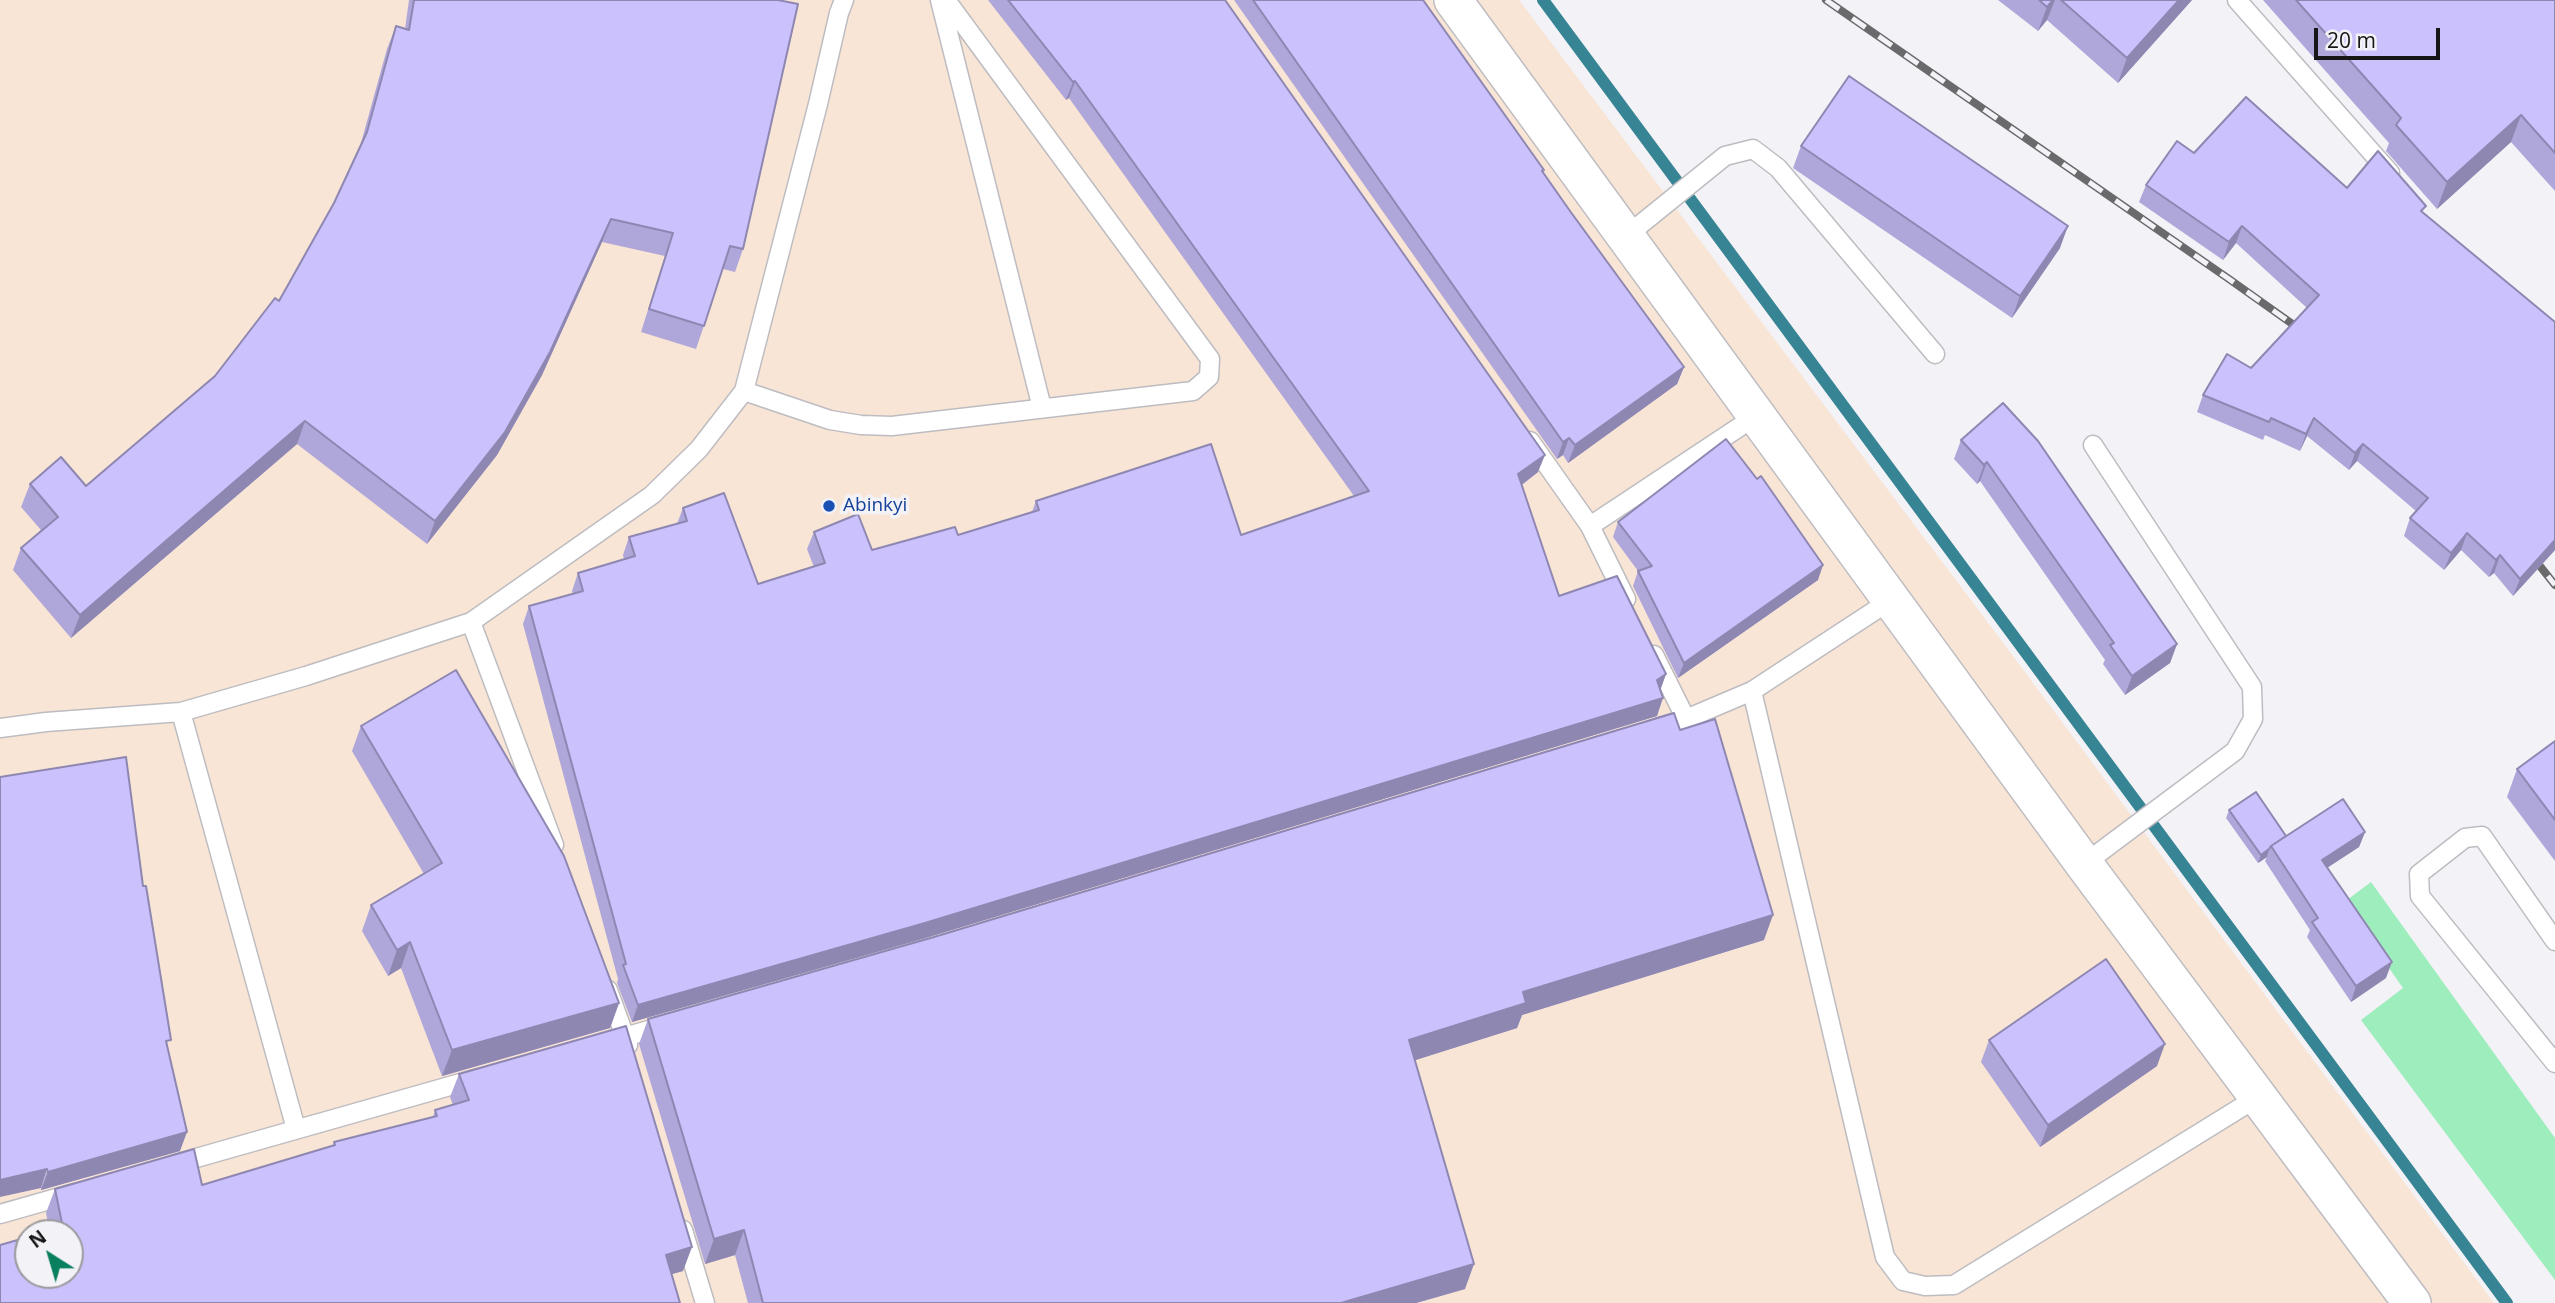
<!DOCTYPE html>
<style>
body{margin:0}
#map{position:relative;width:2555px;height:1303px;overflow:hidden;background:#f3f2f7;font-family:"Open Sans",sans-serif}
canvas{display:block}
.north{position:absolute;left:14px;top:1219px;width:70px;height:70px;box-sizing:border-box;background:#f3f2f7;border:2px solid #9b9a9d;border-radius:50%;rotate:323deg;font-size:19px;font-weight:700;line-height:28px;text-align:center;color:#161617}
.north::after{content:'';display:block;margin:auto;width:24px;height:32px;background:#087f5e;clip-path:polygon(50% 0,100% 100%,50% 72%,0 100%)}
.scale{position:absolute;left:2314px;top:28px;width:126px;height:32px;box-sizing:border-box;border:4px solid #161617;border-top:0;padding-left:9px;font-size:21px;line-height:24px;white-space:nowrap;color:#161617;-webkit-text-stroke:5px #f3f2f7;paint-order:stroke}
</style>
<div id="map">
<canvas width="2555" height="1303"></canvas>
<div class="north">N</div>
<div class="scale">20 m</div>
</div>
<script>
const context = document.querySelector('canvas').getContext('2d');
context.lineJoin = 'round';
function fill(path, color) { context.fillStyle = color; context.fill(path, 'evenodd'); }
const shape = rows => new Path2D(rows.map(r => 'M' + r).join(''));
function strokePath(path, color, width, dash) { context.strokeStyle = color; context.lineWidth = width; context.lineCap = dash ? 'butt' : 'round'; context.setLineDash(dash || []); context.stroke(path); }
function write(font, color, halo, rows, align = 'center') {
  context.font = font + ' "Open Sans",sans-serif'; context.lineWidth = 7; context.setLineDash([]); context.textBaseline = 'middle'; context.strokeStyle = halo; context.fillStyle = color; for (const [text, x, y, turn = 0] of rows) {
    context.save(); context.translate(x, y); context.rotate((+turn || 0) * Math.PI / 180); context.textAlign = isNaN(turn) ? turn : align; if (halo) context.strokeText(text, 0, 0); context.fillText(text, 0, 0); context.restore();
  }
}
const commercial = shape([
 [0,0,1519,0,2001,640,2494,1303,0,1303],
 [28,1233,70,1233,70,1275,28,1275]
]);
const green = shape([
 [2371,882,2555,1138,2555,1280,2361,1020,2403,988,2343,903]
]);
const stream = shape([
 [1543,0,2507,1303]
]);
const service = shape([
 [940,0,1042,408],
 [2237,0,2390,173],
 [1625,237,1725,156,1753,149,1778,168,1935,354],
 [744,391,830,420,861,425,892,426,1193,391,1209,377,1210,359,946,0],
 [1530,441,1590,526,1626,599],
 [1590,526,1756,416],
 [471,622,554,845],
 [1654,655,1686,719],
 [1752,691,1885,1257,1903,1281,1925,1286,1954,1285,2258,1097],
 [181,712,296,1129],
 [0,728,46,722,181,712,306,676,471,622,652,495,699,449,744,391,818,104,839,13,844,0],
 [1656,728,1686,719,1752,691,1891,600],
 [2084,864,2235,751,2253,719,2252,687,2093,445],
 [2555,941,2482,836,2465,838,2419,874,2420,896,2555,1063],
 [608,990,628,1045],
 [606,1042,667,1025],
 [175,1164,478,1078],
 [0,1214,74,1193],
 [683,1230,705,1303]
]);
const minor = shape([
 [1453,0,2084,864,2412,1303]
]);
const rail = shape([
 [1826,0,2229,279,2291,323,2307,338],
 [2528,551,2555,585]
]);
const wall = shape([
 [409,0,778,0,743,249,735,272,723,269,696,349,641,332,665,256,602,242,542,375,497,455,427,544,297,444,71,638,13,570,21,548,41,530,21,507,30,484,86,486,215,376,279,301,334,203,361,143,387,49,396,26,405,29],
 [988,0,1225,0,1538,472,1522,485,1559,596,1666,674,1660,690,1657,716,919,940,632,1022,617,983,618,979,523,624,529,606,573,594,572,591,578,573,624,559,623,555,629,537,677,524,683,508,758,584,814,567,807,549,814,532,872,550,958,535,1032,512,1036,501,1241,535,1354,496,1069,98,1066,100],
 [1234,0,1423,0,1570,211,1684,367,1677,384,1568,463,1563,455,1557,459],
 [1998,0,2192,0,2118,83,2047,20,2038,31],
 [2263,0,2555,0,2555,191,2511,142,2437,209,2386,151,2389,143],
 [1801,146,2060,248,2012,318,1793,168],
 [2194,153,2347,188,2424,213,2555,322,2555,550,2513,596,2494,573,2489,577,2461,550,2444,570,2404,536,2410,518,2416,511,2357,461,2349,470,2307,436,2300,451,2265,435,2263,440,2197,412,2203,395,2251,368,2307,308,2236,243,2223,260,2139,202,2146,185],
 [2003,403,2177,644,2170,663,2125,695,2103,664,2105,660,1980,481,1977,484,1954,459,1961,440],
 [1618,522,1818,580,1678,678,1633,586,1638,571,1613,537],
 [361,726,619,1003,610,1028,442,1076,401,968,388,976,362,931,371,905,424,874,352,751],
 [2555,741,2555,861,2507,797,2517,769],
 [2229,810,2286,836,2365,832,2359,847,2327,868,2386,978,2351,1002,2307,937,2310,930,2265,861,2267,857,2258,863,2226,818],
 [143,886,168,1048,180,1151,41,1190,41,1188],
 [1764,940,1522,1015,1517,1028,1415,1060,1465,1289,1416,1303,748,1303,735,1255,705,1264,639,1044,648,1019],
 [1989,1040,2157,1066,2040,1147,1981,1062],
 [459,1074,683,1271,672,1274,50,1231,46,1213,55,1189,202,1185,333,1146,334,1142,433,1117,435,1110,453,1105,450,1097]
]);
const shadedWall = shape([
 [2053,0,2055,0,2047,20,2038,31,2047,7],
 [2179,0,2192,0,2118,83,2127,58],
 [1075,81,1069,98,1066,100,1073,82],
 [2521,115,2511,142,2437,209,2447,182],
 [611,219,602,242,542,375,497,455,427,544,435,521],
 [2068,226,2060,248,2012,318,2020,296],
 [2242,226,2236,243,2223,260,2229,242],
 [1684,367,1677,384,1568,463,1575,445],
 [2314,418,2307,436,2300,451,2306,434],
 [305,421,297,444,71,638,80,615],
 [1569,438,1563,455,1557,459,1563,442],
 [2363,444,2357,461,2349,470,2355,453],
 [1545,455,1538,472,1512,492,1518,474],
 [1987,462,1980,481,1977,484,1984,465],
 [2467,533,2461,550,2444,570,2451,553],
 [2555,540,2555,550,2513,596,2520,579],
 [2500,555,2494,573,2489,577,2496,560],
 [1823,565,1818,580,1678,678,1684,663],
 [2177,644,2170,663,2125,695,2132,676],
 [1666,674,1660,691,1657,680],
 [1663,698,1657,716,919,940,632,1022,638,1005],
 [2365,832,2359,847,2316,875,2322,860],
 [2269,849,2267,857,2258,863,2261,855],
 [1773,915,1764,940,1522,1015,1517,1028,1400,1065,1409,1040,1523,992],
 [410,942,401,968,388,976,397,950],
 [2392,962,2386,978,2351,1002,2356,986],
 [619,1003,610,1028,442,1076,452,1050],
 [2165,1044,2157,1066,2040,1147,2048,1125],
 [187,1132,180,1151,41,1190,48,1172],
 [47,1169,41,1188,0,1197,0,1180],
 [744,1230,735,1255,705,1264,714,1239],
 [692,1247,683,1271,658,1278,666,1255],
 [1474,1264,1465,1289,1416,1303,1341,1303]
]);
const building = shape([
 [414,0,778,0,798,4,743,249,730,246,704,326,649,309,673,233,611,219,550,352,505,432,435,521,305,421,80,615,21,548,58,517,30,484,61,457,86,486,215,376,275,298,279,301,334,203,367,132,396,26,409,30,414,0],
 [1008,0,1225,0,1545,455,1518,474,1559,596,1617,576,1666,674,1657,680,1663,698,925,923,638,1005,623,965,626,964,529,606,583,591,578,573,635,556,629,537,687,521,683,508,724,493,758,584,825,563,814,532,858,514,872,550,955,527,958,535,1039,510,1036,501,1211,444,1241,535,1369,491,1075,81,1073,82,1008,0],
 [1253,0,1423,0,1544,170,1542,171,1570,211,1684,367,1575,445,1569,438,1563,442,1253,0],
 [2039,0,2053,0,2047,7,2039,0],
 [2061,0,2179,0,2127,58,2061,0],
 [2296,0,2555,0,2555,153,2521,115,2447,182,2396,125,2401,118,2296,0],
 [1849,76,2068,226,2020,296,1801,146,1849,76],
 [2246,97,2347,188,2378,151,2426,206,2421,211,2555,322,2555,540,2520,579,2500,555,2496,560,2467,533,2451,553,2410,518,2428,498,2363,444,2355,453,2314,418,2306,434,2271,418,2269,422,2203,395,2227,354,2251,368,2319,295,2242,226,2229,242,2146,185,2177,141,2194,153,2246,97],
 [2003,403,2038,441,2177,644,2132,676,2110,645,2114,643,1987,462,1984,465,1961,440,2003,403],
 [1726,439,1757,479,1761,476,1823,565,1684,663,1638,571,1652,566,1618,522,1726,439],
 [456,670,564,856,619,1003,452,1050,410,942,397,950,371,905,442,863,361,726,456,670],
 [1674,713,1680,730,1715,719,1773,915,1523,992,1526,1003,1409,1040,1474,1264,1341,1303,763,1303,744,1230,714,1239,648,1019,934,937,1674,713],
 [2555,741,2555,820,2517,769,2555,741],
 [126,757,143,886,146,886,171,1040,166,1041,187,1132,48,1172,47,1169,0,1180,0,777,126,757],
 [2256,792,2286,836,2271,846,2269,849,2261,855,2229,810,2256,792],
 [2343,799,2365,832,2322,860,2392,962,2356,986,2312,922,2318,918,2271,846,2343,799],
 [2106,959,2165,1044,2048,1125,1989,1040,2106,959],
 [626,1026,692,1247,666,1255,680,1303,0,1303,0,1245,28,1237,28,1275,70,1275,70,1233,44,1233,63,1228,55,1189,194,1149,202,1185,335,1145,334,1142,437,1116,435,1110,469,1100,459,1074,626,1026]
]);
const markers = [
 [829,506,7,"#1a4fb4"]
];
const transitNames = [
 ["Abinkyi",843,506]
];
fill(commercial, '#f8e5d5');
fill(green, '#9eedbd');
strokePath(stream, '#378594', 12);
strokePath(service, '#bdbcc1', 21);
strokePath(minor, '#bdbcc1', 40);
strokePath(service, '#fff', 18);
strokePath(minor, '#fff', 37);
strokePath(rail, '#6a6a6c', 8);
strokePath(rail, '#f3f2f7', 5, [16]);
fill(wall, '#afa6da');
fill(shadedWall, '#8e87b1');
fill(building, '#cbc1fd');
strokePath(building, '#8e87b1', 2);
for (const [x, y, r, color] of markers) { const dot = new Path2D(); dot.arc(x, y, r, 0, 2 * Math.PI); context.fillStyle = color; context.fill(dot); strokePath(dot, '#f3f2f7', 2.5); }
write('19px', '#164399', '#f3f2f7', transitNames, 'left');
</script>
